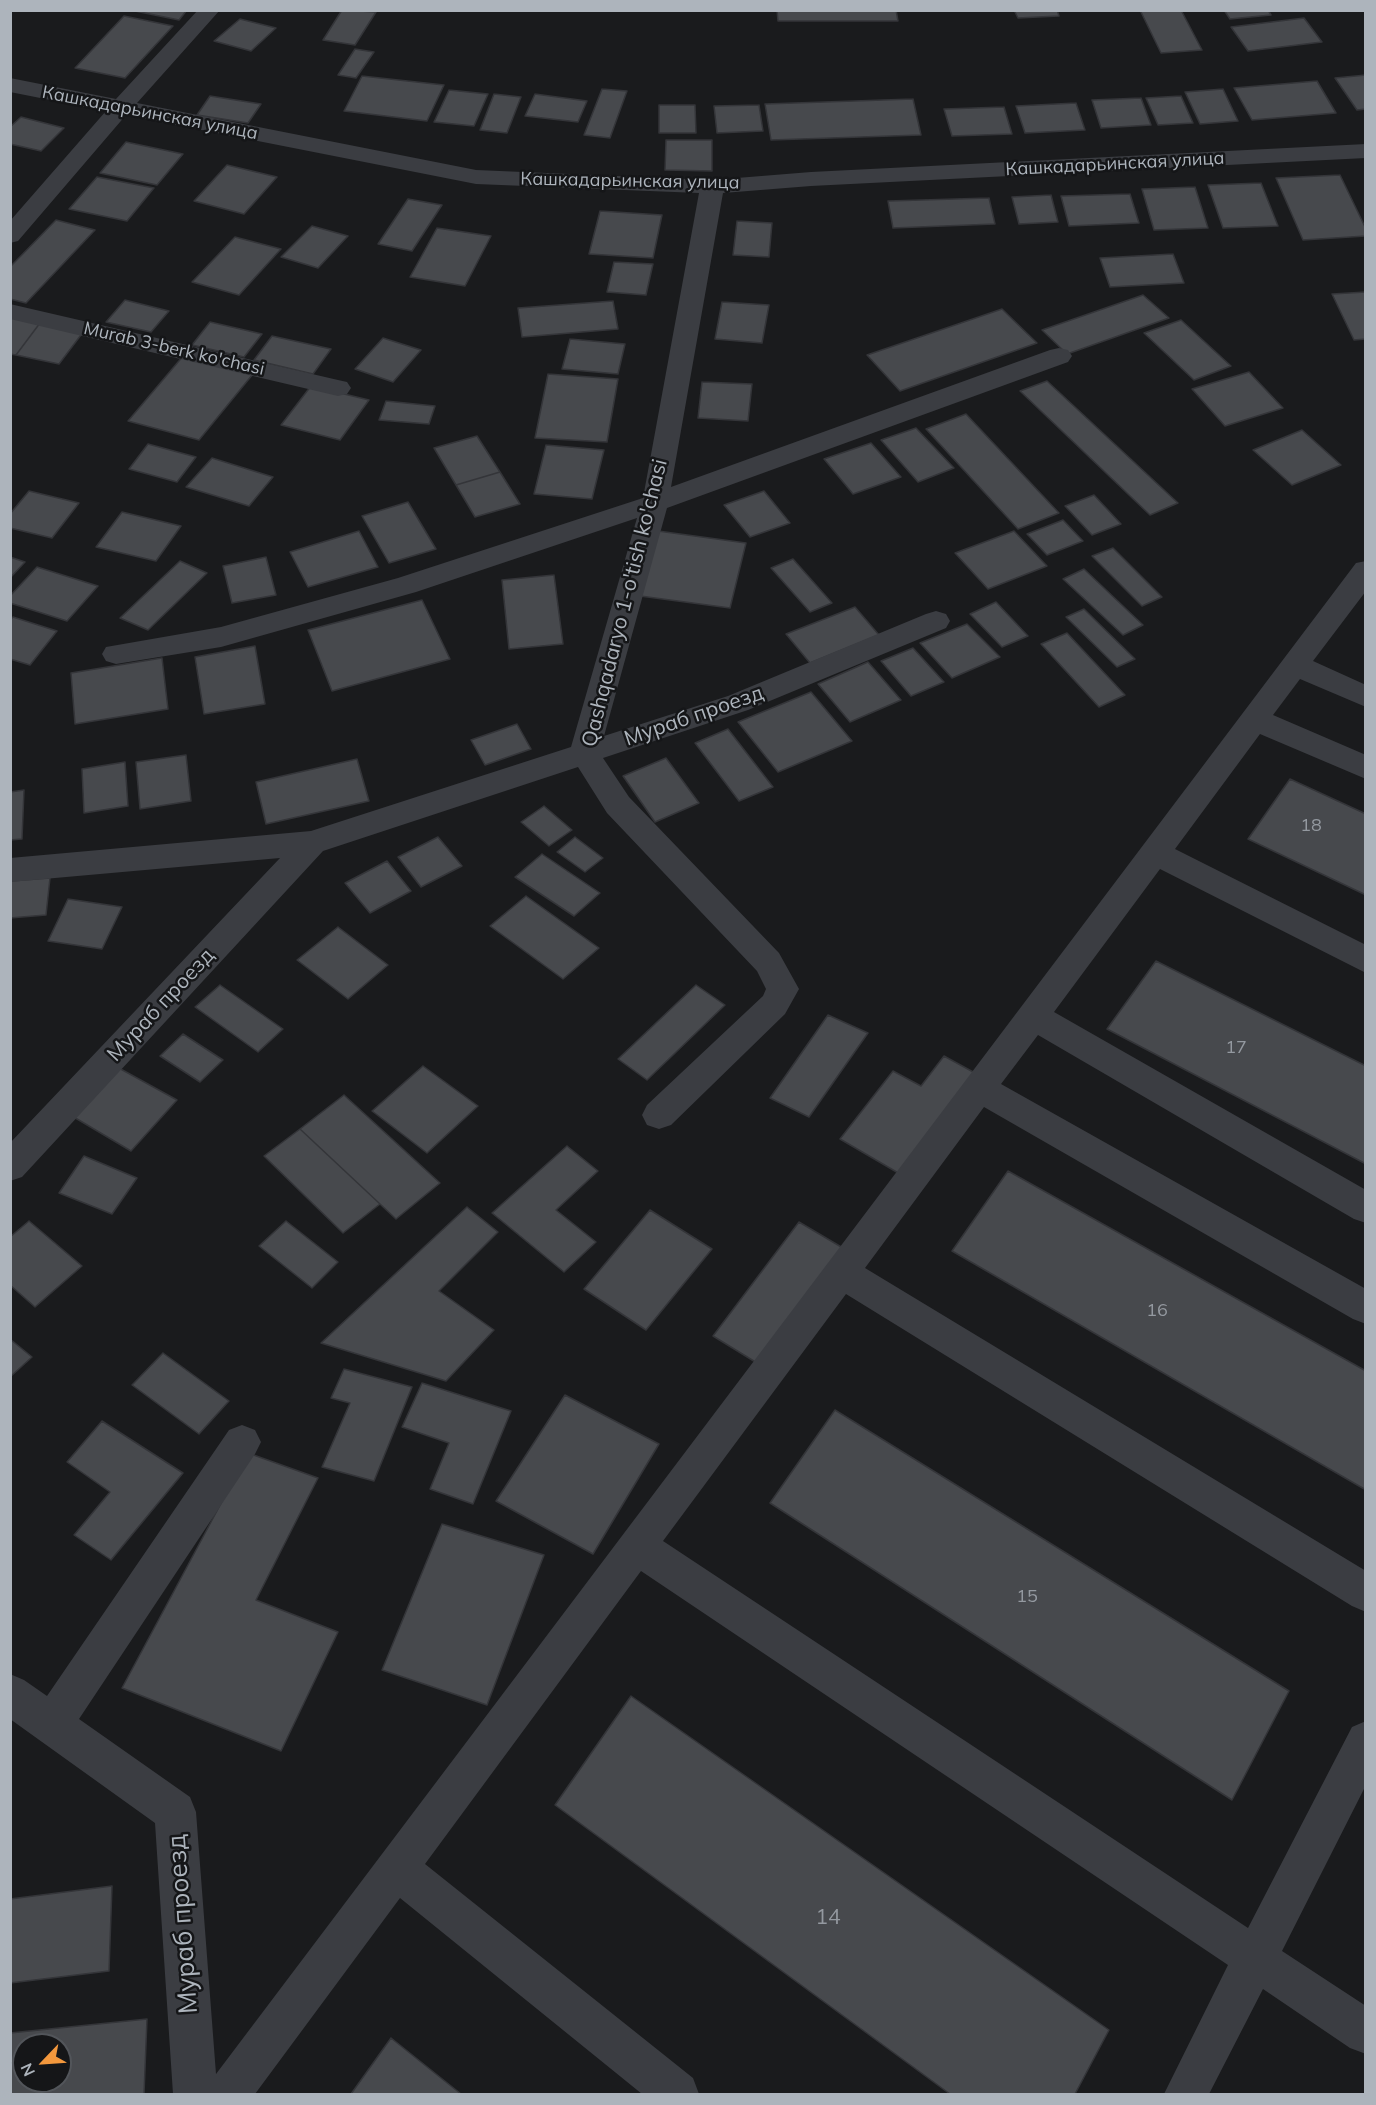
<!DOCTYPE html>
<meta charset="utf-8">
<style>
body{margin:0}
#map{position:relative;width:1376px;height:2105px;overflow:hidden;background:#1a1b1d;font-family:Mulish,sans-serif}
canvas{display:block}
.frame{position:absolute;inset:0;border:12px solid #adb4bc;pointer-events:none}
.north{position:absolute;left:12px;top:2033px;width:60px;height:60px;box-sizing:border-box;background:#151618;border:2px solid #52555a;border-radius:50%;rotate:245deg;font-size:16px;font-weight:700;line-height:24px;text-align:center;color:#adb4bc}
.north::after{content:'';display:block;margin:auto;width:21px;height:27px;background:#f3983d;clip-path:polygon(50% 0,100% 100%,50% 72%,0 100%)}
</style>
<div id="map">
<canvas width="1376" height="2105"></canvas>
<div class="frame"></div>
<div class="north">N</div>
</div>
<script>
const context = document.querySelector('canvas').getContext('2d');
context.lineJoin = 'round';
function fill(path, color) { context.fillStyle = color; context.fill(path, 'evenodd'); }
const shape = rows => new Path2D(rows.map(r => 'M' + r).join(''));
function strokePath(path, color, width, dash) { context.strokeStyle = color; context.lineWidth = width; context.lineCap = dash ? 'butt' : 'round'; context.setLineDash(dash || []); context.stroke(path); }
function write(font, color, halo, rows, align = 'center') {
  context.font = font + ' Mulish,sans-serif'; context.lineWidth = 5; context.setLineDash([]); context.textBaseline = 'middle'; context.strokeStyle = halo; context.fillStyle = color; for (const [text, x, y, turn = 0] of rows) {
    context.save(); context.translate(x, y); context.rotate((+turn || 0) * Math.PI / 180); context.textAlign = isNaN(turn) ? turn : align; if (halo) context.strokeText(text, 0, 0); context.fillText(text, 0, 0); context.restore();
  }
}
const building = shape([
 [130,10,187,10,179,20,130,10],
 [342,10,376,12,355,45,323,40,342,10],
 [777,10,896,10,898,21,778,21,777,10],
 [1014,10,1057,10,1059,16,1018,18,1014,10],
 [1140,10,1181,10,1202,50,1161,53,1140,10],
 [1224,10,1268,10,1271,15,1230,19,1224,10],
 [124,16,173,26,125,78,75,68,124,16],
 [1304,18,1322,42,1248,51,1231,27,1304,18],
 [240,19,276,28,251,51,214,41,240,19],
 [355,49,374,52,356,78,338,75,355,49],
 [1366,75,1366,109,1357,110,1335,78,1366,75],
 [362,76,444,85,427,121,344,111,362,76],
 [1317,81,1336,113,1252,120,1234,88,1317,81],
 [602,89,627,91,610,138,584,135,602,89],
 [1223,89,1238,121,1200,124,1185,92,1223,89],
 [449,90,488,94,474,126,434,122,449,90],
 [494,94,521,97,507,133,480,130,494,94],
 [535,94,587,101,578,122,525,116,535,94],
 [210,96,261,104,248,123,197,115,210,96],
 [1181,96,1193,123,1158,125,1146,98,1181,96],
 [1141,98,1151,125,1101,128,1092,100,1141,98],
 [913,99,921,135,771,140,765,104,913,99],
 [1076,103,1085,130,1025,133,1016,106,1076,103],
 [659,105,695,105,696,133,659,133,659,105],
 [759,105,763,131,717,133,714,106,759,105],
 [1004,107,1012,134,952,136,944,109,1004,107],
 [21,117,64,128,41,151,10,144,10,127,21,117],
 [666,140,712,140,712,171,665,170,666,140],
 [126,142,183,154,157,185,100,173,126,142],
 [227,165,277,177,244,214,194,201,227,165],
 [1340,175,1366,229,1366,236,1303,240,1276,178,1340,175],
 [97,177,154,188,127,221,69,209,97,177],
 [1261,183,1278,226,1223,228,1208,185,1261,183],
 [1195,187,1208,228,1154,230,1142,189,1195,187],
 [1130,194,1139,223,1069,226,1061,196,1130,194],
 [1051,195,1058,222,1019,224,1012,197,1051,195],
 [989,198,995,224,893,228,888,201,989,198],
 [408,199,442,205,412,251,378,244,408,199],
 [600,211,662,215,653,258,589,254,600,211],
 [56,220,95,230,26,303,10,299,10,267,56,220],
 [737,221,772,223,769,257,733,255,737,221],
 [312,226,348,236,318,268,281,257,312,226],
 [437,228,491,236,465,286,410,277,437,228],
 [235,237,281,249,239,295,192,282,235,237],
 [1173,254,1184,283,1110,287,1100,258,1173,254],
 [614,262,653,264,646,295,607,292,614,262],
 [1366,292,1366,339,1354,340,1332,294,1366,292],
 [1143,295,1169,318,1067,354,1042,330,1143,295],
 [125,300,169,311,151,332,106,322,125,300],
 [613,301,618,329,522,337,518,308,613,301],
 [722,302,769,305,762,343,715,339,722,302],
 [1002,309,1037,343,900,391,867,355,1002,309],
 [10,317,40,323,16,355,10,354,10,317],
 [1181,320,1231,366,1194,380,1144,333,1181,320],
 [210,322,262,334,244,357,192,345,210,322],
 [40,323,84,331,59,364,16,355,40,323],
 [272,336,331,349,313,374,254,360,272,336],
 [383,338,421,350,393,382,355,369,383,338],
 [570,339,625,344,618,374,562,369,570,339],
 [184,355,253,374,199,440,128,421,184,355],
 [1249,372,1283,408,1225,426,1192,389,1249,372],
 [548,374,618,379,607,442,535,438,548,374],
 [1047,381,1178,503,1150,515,1020,391,1047,381],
 [702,382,752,384,748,421,698,418,702,382],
 [311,386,369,400,340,440,281,425,311,386],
 [386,401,435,406,429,424,379,420,386,401],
 [966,414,1059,513,1018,529,926,429,966,414],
 [916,428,954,468,918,482,881,440,916,428],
 [1302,430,1341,465,1292,485,1253,450,1302,430],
 [477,436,500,472,456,485,434,448,477,436],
 [871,443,901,477,853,494,824,459,871,443],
 [148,444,196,457,177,482,129,469,148,444],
 [546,445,604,450,592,499,534,494,546,445],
 [212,458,273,477,249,506,186,487,212,458],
 [500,472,520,504,475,517,456,485,500,472],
 [29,491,79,503,52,538,10,528,10,514,29,491],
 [764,491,790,523,750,537,724,505,764,491],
 [1094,495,1121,524,1092,535,1065,506,1094,495],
 [408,502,436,549,389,563,362,516,408,502],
 [122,512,181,526,156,561,96,547,122,512],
 [1063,520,1083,541,1047,555,1027,534,1063,520],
 [359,531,378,567,308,587,290,552,359,531],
 [658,531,746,543,730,608,640,596,658,531],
 [1014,531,1047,566,988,589,955,553,1014,531],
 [1113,548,1162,597,1142,606,1092,556,1113,548],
 [10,557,25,562,10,578,10,557],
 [266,557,276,595,232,603,223,566,266,557],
 [793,559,832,603,810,612,771,568,793,559],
 [180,561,207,573,148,630,120,618,180,561],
 [37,567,98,586,67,621,10,603,10,596,37,567],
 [1084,569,1143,625,1123,635,1063,579,1084,569],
 [554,575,563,644,509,649,502,580,554,575],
 [422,600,450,659,332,691,308,630,422,600],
 [996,602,1028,636,1002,647,970,614,996,602],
 [855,607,879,635,810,663,786,634,855,607],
 [1084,609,1135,659,1117,667,1066,617,1084,609],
 [13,617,57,631,30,665,10,659,10,620,13,617],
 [967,624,1000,657,952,678,920,643,967,624],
 [1067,633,1125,695,1099,707,1041,644,1067,633],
 [255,646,265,704,204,714,195,657,255,646],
 [913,648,944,682,911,696,881,661,913,648],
 [162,658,168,709,75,724,71,673,162,658],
 [868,662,901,700,850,722,818,684,868,662],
 [811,692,852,741,778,772,738,722,811,692],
 [517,724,531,749,485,765,471,740,517,724],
 [728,729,773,787,739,801,695,743,728,729],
 [186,755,191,801,140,809,136,762,186,755],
 [666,758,699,803,655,822,623,776,666,758],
 [357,759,369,801,266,824,256,782,357,759],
 [125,762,128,806,84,813,82,769,125,762],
 [1290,779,1366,814,1366,895,1248,839,1290,779],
 [24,790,22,839,10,840,10,792,24,790],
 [544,806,572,830,549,846,521,822,544,806],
 [438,837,462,866,421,887,398,857,438,837],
 [575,837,603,858,585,872,557,852,575,837],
 [542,854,600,893,574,916,515,877,542,854],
 [387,861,411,891,370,913,345,883,387,861],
 [50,878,46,915,10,918,11,881,50,878],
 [526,896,599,948,563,979,490,926,526,896],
 [68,899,122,907,102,949,48,941,68,899],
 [338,927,388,965,348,999,297,960,338,927],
 [1156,961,1366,1066,1366,1164,1107,1029,1156,961],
 [220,985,283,1029,258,1052,195,1007,220,985],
 [696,985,725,1005,647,1080,618,1059,696,985],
 [828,1015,868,1033,809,1117,770,1098,828,1015],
 [183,1034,223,1060,200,1082,160,1056,183,1034],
 [944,1056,975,1073,900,1174,840,1139,893,1071,921,1086,944,1056],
 [423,1066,478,1106,427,1153,372,1111,423,1066],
 [117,1067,177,1100,131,1151,72,1116,117,1067],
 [344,1095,440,1183,396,1219,300,1129,344,1095],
 [300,1129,380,1204,343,1233,264,1156,300,1129],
 [567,1146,598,1171,556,1210,596,1242,564,1272,492,1213,567,1146],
 [84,1156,137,1178,112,1214,59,1193,84,1156],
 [1008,1171,1366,1371,1366,1490,952,1251,1008,1171],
 [467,1207,498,1232,439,1291,494,1330,446,1381,321,1343,467,1207],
 [650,1210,712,1249,646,1330,584,1289,650,1210],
 [29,1221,82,1266,35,1307,10,1285,10,1237,29,1221],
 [286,1221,338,1262,312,1288,259,1246,286,1221],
 [799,1222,843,1248,757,1363,713,1336,799,1222],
 [10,1339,32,1357,10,1377,10,1339],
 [163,1353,229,1401,199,1434,132,1385,163,1353],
 [344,1369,412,1387,374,1481,322,1467,350,1403,331,1398,344,1369],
 [422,1383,511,1411,473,1504,430,1489,449,1443,402,1427,422,1383],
 [565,1395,659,1444,593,1554,496,1501,565,1395],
 [835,1410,1289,1691,1232,1800,770,1503,835,1410],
 [102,1421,183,1473,111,1560,74,1535,110,1492,67,1462,102,1421],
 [248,1453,318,1478,256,1600,338,1632,281,1751,122,1688,248,1453],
 [442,1524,544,1555,487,1705,382,1670,442,1524],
 [631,1696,1109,2030,1075,2094,950,2094,555,1805,631,1696],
 [112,1886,109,1971,10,1983,10,1899,112,1886],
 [147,2019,144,2094,10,2094,10,2033,147,2019],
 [24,2045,60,2045,60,2081,24,2081,24,2045],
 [391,2038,461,2094,351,2094,391,2038]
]);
const minor = shape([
 [198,10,220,10,137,103,476,170,712,180,811,172,1366,144,1366,158,811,186,723,193,671,487,1050,350,1059,348,1068,350,1072,356,1068,362,667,508,604,736,728,696,926,614,936,611,946,614,950,621,946,628,748,710,603,758,629,797,779,953,799,989,785,1014,671,1125,659,1129,647,1125,642,1115,647,1105,763,996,766,989,757,971,607,813,578,767,323,851,22,1177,10,1181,10,1143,280,858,10,882,10,858,311,831,571,747,637,518,416,592,221,647,116,664,106,661,102,654,106,647,221,627,398,578,643,498,699,193,476,184,126,115,18,241,10,243,10,221,106,111,10,92,10,78,116,99,198,10],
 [10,304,338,380,347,382,351,388,347,394,338,396,10,319,10,304],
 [1366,561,1366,591,1313,661,1366,685,1366,707,1300,679,1273,715,1366,755,1366,779,1260,734,1175,849,1366,945,1366,973,1160,869,1054,1012,1366,1190,1366,1223,1354,1219,1038,1035,1001,1084,1366,1289,1366,1324,1353,1319,984,1107,865,1268,1366,1571,1366,1612,1352,1606,846,1294,663,1541,1248,1928,1352,1727,1366,1721,1366,1785,1282,1951,1366,2006,1366,2054,1350,2048,1263,1989,1209,2094,1164,2094,1228,1965,641,1571,425,1864,693,2078,699,2094,642,2094,400,1898,255,2094,173,2094,155,1823,10,1719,10,1674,24,1680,47,1696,229,1430,242,1425,255,1430,261,1442,255,1454,79,1719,190,1797,196,1812,216,2074,1356,563,1366,561]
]);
const farStreetnames = [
 ["Кашкадарьинская улица",150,113,11],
 ["Кашкадарьинская улица",1115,164,-3],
 ["Кашкадарьинская улица",630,181,1],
 ["Murab 3-berk ko'chasi",174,349,13]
];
const numberNames = [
 ["18",1311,826],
 ["17",1236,1048],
 ["16",1157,1311],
 ["15",1027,1597]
];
const streetNames = [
 ["Qashqadaryo 1-o'tish ko'chasi",625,603,-76],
 ["Мураб проезд",694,716,-19],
 ["Мураб проезд",161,1005,-47]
];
const nearNumbernames = [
 ["14",828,1918]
];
const nearStreetnames = [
 ["Мураб проезд",183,1924,-94]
];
fill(building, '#47494d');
strokePath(building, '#343539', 1.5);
fill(minor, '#3b3d42');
write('18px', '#adb4bc', '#151618', farStreetnames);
write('18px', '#9499a0', null, numberNames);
write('21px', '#adb4bc', '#151618', streetNames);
write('21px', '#9499a0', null, nearNumbernames);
write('26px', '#adb4bc', '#151618', nearStreetnames);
</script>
